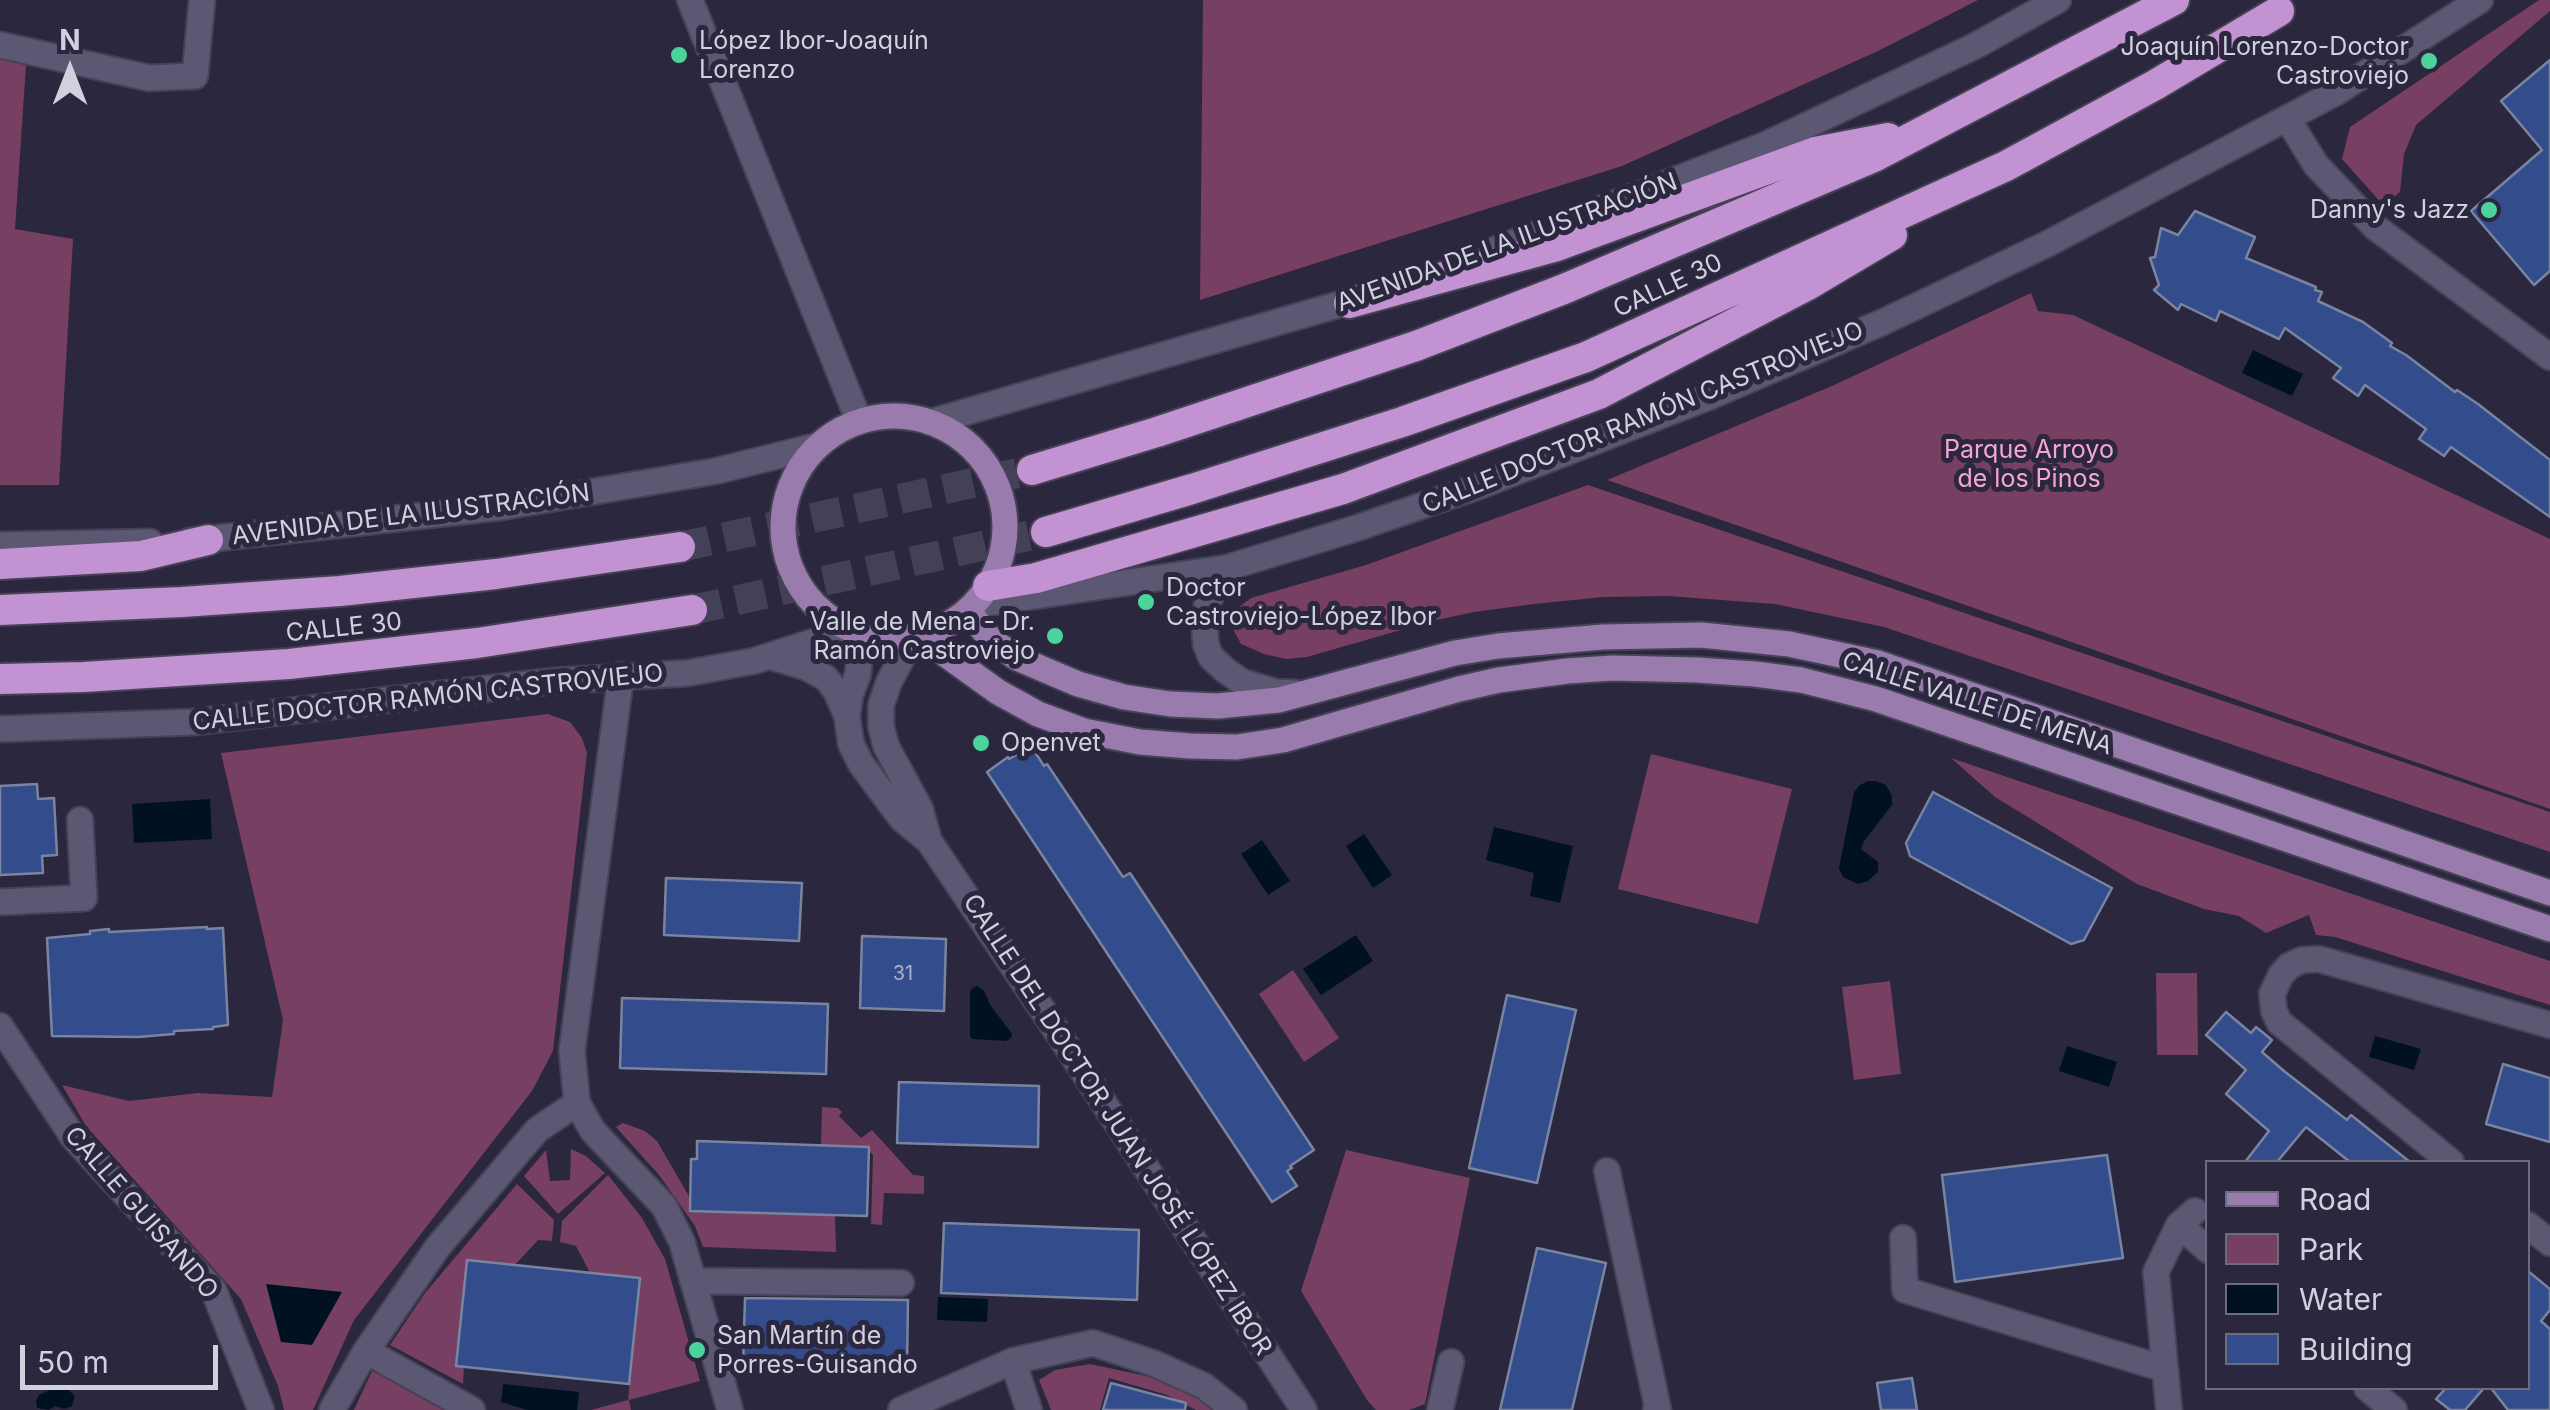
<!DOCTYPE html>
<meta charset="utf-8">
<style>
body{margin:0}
#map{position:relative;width:2550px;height:1410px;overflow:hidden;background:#2b273f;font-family:Inter,sans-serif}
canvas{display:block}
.legend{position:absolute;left:2205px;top:1160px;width:325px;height:230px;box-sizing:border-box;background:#2b273f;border:2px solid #6e6b7f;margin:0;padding:12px 18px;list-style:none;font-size:30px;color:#d2d0df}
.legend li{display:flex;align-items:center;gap:20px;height:50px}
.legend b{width:50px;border:2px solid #6e6b7f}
.north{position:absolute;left:20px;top:20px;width:100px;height:100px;-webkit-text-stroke:8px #2b273f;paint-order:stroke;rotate:0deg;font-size:28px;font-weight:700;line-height:40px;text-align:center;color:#d2d0df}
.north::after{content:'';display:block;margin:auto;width:35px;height:45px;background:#d2d0df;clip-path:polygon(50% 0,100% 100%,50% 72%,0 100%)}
.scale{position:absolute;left:20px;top:1345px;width:198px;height:45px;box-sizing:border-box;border:5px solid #d2d0df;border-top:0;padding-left:12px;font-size:30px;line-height:35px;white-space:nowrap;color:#d2d0df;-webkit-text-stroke:8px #2b273f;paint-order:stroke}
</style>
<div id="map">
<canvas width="2550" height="1410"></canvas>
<ul class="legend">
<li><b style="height:12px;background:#997bad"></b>Road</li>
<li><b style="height:28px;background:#773f61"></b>Park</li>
<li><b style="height:28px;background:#001221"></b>Water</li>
<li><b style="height:28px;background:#334c8b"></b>Building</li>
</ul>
<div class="north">N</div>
<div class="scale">50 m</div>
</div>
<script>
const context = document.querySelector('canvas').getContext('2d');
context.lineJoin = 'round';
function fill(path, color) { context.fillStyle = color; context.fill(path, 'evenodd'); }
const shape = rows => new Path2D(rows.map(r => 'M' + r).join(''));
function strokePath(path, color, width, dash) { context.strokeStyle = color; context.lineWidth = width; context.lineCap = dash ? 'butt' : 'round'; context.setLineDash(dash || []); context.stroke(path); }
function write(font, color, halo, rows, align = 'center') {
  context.font = font + ' Inter,sans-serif'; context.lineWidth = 10; context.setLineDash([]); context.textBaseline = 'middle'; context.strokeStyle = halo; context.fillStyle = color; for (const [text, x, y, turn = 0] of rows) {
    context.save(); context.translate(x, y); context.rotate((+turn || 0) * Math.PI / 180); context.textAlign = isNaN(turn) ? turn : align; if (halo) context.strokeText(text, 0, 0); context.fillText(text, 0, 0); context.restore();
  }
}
const green = shape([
 [1203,0,1978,0,1878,51,1622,166,1200,300],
 [2539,0,2550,0,2550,11,2416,125,2404,154,2400,192,2384,206,2342,159,2350,127],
 [0,59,26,65,15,229,73,239,59,485,0,485],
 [2031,293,2038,311,2073,315,2550,539,2550,809,1607,480,1832,386],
 [1588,485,2550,812,2550,852,1884,627,1775,604,1668,596,1603,597,1534,604,1474,612,1432,621,1307,657,1286,659,1264,654,1241,644,1233,629,1235,610,1251,598,1366,565],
 [548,714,570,722,582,738,587,753,553,1051,532,1091,354,1320,313,1410,284,1410,278,1386,241,1299,86,1126,62,1085,129,1101,198,1093,272,1097,283,1020,221,753],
 [1651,754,1792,789,1758,924,1618,889],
 [1951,758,2550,961,2550,1005,2335,937,2316,935,2309,915,2266,933,2239,916,2204,909,2137,884,1995,797],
 [1293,970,1339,1038,1304,1062,1259,994],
 [2156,973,2197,973,2198,1055,2157,1055],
 [1890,981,1901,1074,1854,1080,1842,987],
 [822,1107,838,1108,842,1112,839,1116,861,1138,872,1130,913,1175,924,1176,924,1194,884,1193,882,1225,871,1224,873,1155,864,1147,821,1146],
 [623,1123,645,1131,657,1141,690,1198,690,1211,835,1215,836,1252,703,1247,695,1226,659,1175,616,1127],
 [571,1149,586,1156,605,1173,558,1214,524,1176,546,1150,550,1181,570,1180],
 [1346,1150,1470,1178,1425,1404,1409,1410,1376,1410,1367,1400,1301,1291],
 [608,1175,642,1218,665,1259,700,1381,629,1400,631,1410,591,1410,628,1400,640,1278,590,1273,576,1246,560,1242,562,1221],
 [517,1184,554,1220,552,1241,538,1240,515,1265,467,1261,456,1366,464,1367,463,1384,390,1345,425,1293],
 [1090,1364,1165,1380,1220,1410,1196,1410,1167,1395,1109,1378,1100,1410,1051,1410,1039,1380,1055,1370],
 [372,1371,447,1410,354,1410]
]);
const water = shape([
 [2253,350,2303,374,2292,396,2242,373],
 [1868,781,1876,781,1886,785,1892,796,1892,805,1864,841,1861,849,1878,862,1878,872,1868,881,1858,884,1843,877,1839,868,1854,792,1860,785],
 [210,799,212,839,134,843,132,804],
 [1494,827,1573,846,1560,903,1530,896,1534,873,1486,860],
 [1364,834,1392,875,1373,888,1346,846],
 [1262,840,1290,881,1268,895,1241,854],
 [1356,935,1373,961,1321,995,1303,969],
 [977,986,984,991,991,1006,1012,1034,1011,1038,1006,1041,973,1039,970,1037,970,992,972,988],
 [2375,1036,2421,1049,2414,1070,2369,1057],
 [2067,1046,2117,1062,2109,1087,2059,1071],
 [266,1284,342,1292,312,1345,281,1342],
 [938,1297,988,1299,987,1322,937,1320],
 [503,1384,579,1392,577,1410,527,1410,501,1402],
 [67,1389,75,1396,72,1406,64,1409,55,1406,48,1410,37,1408,36,1401,39,1395,50,1390]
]);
const building = shape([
 [2550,60,2550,271,2534,285,2471,211,2542,150,2501,101,2550,60],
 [2195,211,2255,237,2246,258,2316,287,2315,290,2322,292,2318,301,2363,322,2392,343,2390,346,2406,355,2455,392,2457,390,2478,404,2550,460,2550,517,2451,447,2444,456,2419,439,2426,429,2365,385,2358,396,2333,378,2341,368,2285,328,2279,339,2220,311,2216,321,2181,304,2178,310,2154,290,2159,285,2150,258,2155,257,2161,228,2178,235,2195,211],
 [1033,749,1044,766,1047,764,1123,877,1130,873,1314,1150,1290,1166,1292,1168,1287,1171,1297,1186,1272,1202,987,772,1008,757,1009,759,1020,753,1023,756,1033,749],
 [37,784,38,799,54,798,57,855,42,856,43,873,0,875,0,786,37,784],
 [1933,792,2112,888,2084,940,2071,944,1910,856,1906,843,1933,792],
 [666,878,802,883,799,941,664,935,666,878],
 [207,927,207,929,223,928,228,1025,213,1027,213,1029,174,1031,174,1034,138,1037,52,1036,47,938,90,934,90,931,109,929,109,932,207,927],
 [862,936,946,939,944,1011,860,1008,862,936],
 [1507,995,1576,1010,1537,1183,1469,1168,1507,995],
 [622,998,828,1004,826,1074,620,1068,622,998],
 [2226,1012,2251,1033,2256,1027,2272,1040,2262,1052,2284,1071,2347,1120,2351,1115,2410,1162,2350,1162,2306,1127,2277,1162,2245,1162,2269,1131,2226,1094,2246,1070,2206,1035,2226,1012],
 [2503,1064,2550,1078,2550,1142,2486,1124,2503,1064],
 [899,1082,1039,1086,1038,1147,897,1143,899,1082],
 [697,1141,869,1147,867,1216,690,1211,691,1159,697,1159,697,1141],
 [2107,1155,2123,1258,1955,1282,1942,1175,2107,1155],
 [944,1223,1139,1230,1137,1300,941,1293,944,1223],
 [1537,1248,1606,1263,1572,1410,1500,1410,1537,1248],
 [467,1260,640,1278,629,1384,456,1366,467,1260],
 [2528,1271,2550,1289,2550,1310,2541,1321,2550,1329,2550,1410,2508,1410,2491,1388,2528,1388,2528,1271],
 [745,1298,908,1300,907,1368,743,1364,745,1298],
 [1912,1378,1917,1410,1881,1410,1877,1383,1912,1378],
 [1111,1383,1186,1403,1185,1410,1103,1410,1111,1383],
 [2446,1388,2484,1388,2465,1410,2450,1410,2436,1399,2446,1388]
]);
const highwayTunnel = shape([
 [680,547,1032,470],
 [692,610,1046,532]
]);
const minor = shape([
 [690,0,859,421],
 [0,45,149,78,195,76,202,0],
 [2287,118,2316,165,2375,227,2550,357],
 [1492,251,1765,145,1975,46,2058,0],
 [931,422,1365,297],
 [190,541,501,507,716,471,817,446],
 [0,545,150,542],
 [1226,568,1207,603,1205,632,1206,645,1211,657,1225,670,1242,682,1275,692,1296,693],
 [974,605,1226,568,1357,528,1482,485,1711,396,1883,322,2047,244,2335,93,2480,0],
 [857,633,860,654,858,674,850,695,847,717,851,744,861,764,902,819,929,841],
 [913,637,889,682,881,705,881,726,886,746,920,809,929,841,1062,1039,1304,1410],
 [769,656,806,667,826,678,836,691,847,716],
 [621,675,572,1051,577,1103,593,1131,664,1206,682,1242,730,1410],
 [0,729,193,722,555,681,688,673,754,661,850,630],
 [0,902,84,898,80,820],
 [0,1026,73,1137,214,1291,261,1410],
 [2451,1162,2279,1022,2274,1011,2272,994,2281,975,2289,966,2302,960,2319,959,2550,1025],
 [1607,1171,1658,1409,1656,1410],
 [2179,1225,2208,1250],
 [2528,1225,2550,1243],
 [1903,1238,1905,1290,2165,1369],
 [693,1281,901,1283],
 [366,1351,472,1410],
 [1013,1361,1029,1410],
 [2367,1388,2394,1410],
 [332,1410,366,1351,437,1248,537,1130,577,1103],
 [901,1410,1013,1361,1093,1343,1153,1363,1204,1386,1234,1410],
 [1440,1410,1451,1362],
 [2169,1410,2156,1272,2179,1225,2195,1211]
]);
const major = shape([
 '783 527a111 111 0 1 1 222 0a111 111 0 1 1-222 0Z',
 [968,610,990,639,1017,658,1078,684,1124,697,1170,704,1218,706,1279,700,1455,653,1498,646,1603,637,1701,635,1789,644,1878,663,2550,893],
 [920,636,998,692,1038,714,1084,731,1140,742,1190,746,1237,747,1283,740,1459,689,1499,680,1567,671,1613,668,1697,670,1755,674,1801,680,1876,699,2550,929]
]);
const highway = shape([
 [1349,303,1557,246,1815,152,1888,138],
 [1032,470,1157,432,1416,346,1564,289,1874,157,2174,0],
 [1046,532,1192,489,1402,422,1586,357,2006,166,2155,85,2279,11],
 [0,564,141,556,208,540],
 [988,586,1036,578,1343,489,1599,394,1806,286,1892,235],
 [0,610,182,602,340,591,496,574,680,547],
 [0,679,84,677,289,664,477,643,692,610]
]);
const markers = [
 [679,55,10,"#4cd39b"],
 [2429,61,10,"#4cd39b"],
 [2489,210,10,"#4cd39b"],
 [1146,602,10,"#4cd39b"],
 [1055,636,10,"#4cd39b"],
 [981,743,10,"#4cd39b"],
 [697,1350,10,"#4cd39b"]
];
const numberNames = [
 ["31",903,974]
];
const poiNames = [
 ["López Ibor-Joaquín",699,41],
 ["Lorenzo",699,70],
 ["Joaquín Lorenzo-Doctor",2409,47,"right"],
 ["Castroviejo",2409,76,"right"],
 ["Danny's Jazz",2469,210,"right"],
 ["Doctor",1166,588],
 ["Castroviejo-López Ibor",1166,617],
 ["Valle de Mena - Dr.",1035,622,"right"],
 ["Ramón Castroviejo",1035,651,"right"],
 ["Openvet",1001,743],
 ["San Martín de",717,1336],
 ["Porres-Guisando",717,1365]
];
const streetNames = [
 ["AVENIDA DE LA ILUSTRACIÓN",1507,243,-20],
 ["CALLE 30",1668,286,-25],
 ["CALLE DOCTOR RAMÓN CASTROVIEJO",1643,418,-22],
 ["AVENIDA DE LA ILUSTRACIÓN",411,515,-7],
 ["CALLE 30",344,628,-6],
 ["CALLE DOCTOR RAMÓN CASTROVIEJO",428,698,-6],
 ["CALLE VALLE DE MENA",1977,704,18],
 ["CALLE DEL DOCTOR JUAN JOSÉ LÓPEZ IBOR",1117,1125,57],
 ["CALLE GUISANDO",141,1213,49]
];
const parkNames = [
 ["Parque Arroyo",2029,450],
 ["de los Pinos",2029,479]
];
fill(green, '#773f61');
fill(water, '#001221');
fill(building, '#334c8b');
strokePath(building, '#7985a0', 2.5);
strokePath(highwayTunnel, '#444057', 30, [30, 15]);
strokePath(minor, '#454255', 29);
strokePath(major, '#454255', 29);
strokePath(highway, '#454255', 34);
strokePath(minor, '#5c5873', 25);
strokePath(major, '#997bad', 25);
strokePath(highway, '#c292d3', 30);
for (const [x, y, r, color] of markers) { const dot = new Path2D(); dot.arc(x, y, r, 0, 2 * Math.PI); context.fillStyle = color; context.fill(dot); strokePath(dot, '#2b273f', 4); }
write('20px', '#aaafca', null, numberNames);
write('25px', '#d2d0df', '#2b273f', poiNames, 'left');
write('25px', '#d2d0df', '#2b273f', streetNames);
write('25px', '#f5a5d4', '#2b273f', parkNames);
</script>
